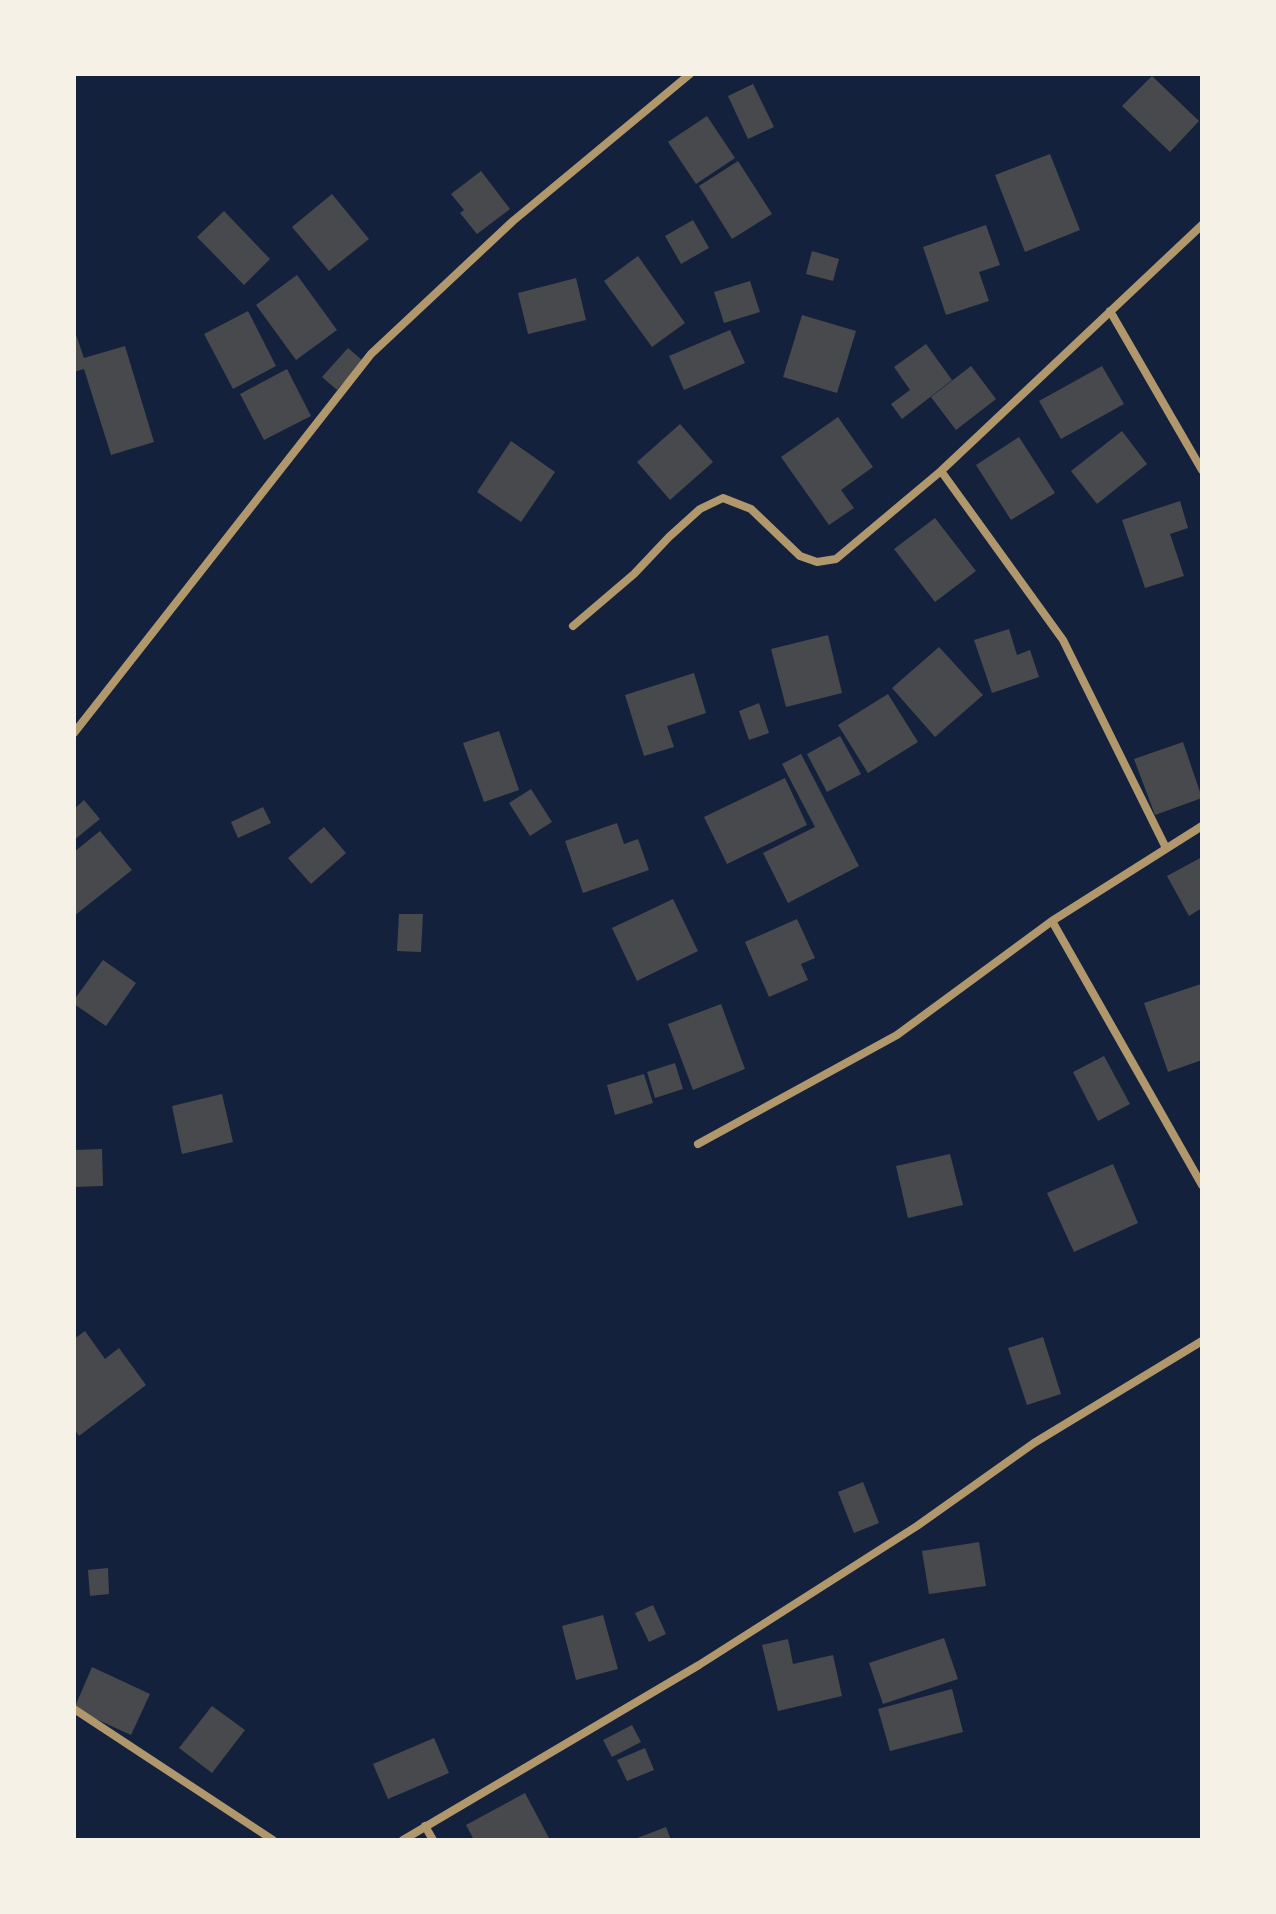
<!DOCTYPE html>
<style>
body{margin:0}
#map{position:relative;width:1276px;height:1914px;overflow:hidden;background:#14213d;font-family:Arial,sans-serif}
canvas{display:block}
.frame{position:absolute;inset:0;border:76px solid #f6f1e7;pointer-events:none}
</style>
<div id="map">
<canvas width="1276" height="1914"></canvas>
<div class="frame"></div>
</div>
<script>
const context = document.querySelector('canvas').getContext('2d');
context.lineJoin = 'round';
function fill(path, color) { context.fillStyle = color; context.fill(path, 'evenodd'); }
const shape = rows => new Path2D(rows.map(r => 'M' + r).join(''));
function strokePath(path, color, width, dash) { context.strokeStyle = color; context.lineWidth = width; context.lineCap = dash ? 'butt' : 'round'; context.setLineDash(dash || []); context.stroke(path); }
const building = shape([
 [1152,76,1199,121,1170,152,1122,106],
 [753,84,774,127,748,139,728,96],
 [707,116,735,158,696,184,668,142],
 [1050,154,1080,230,1025,252,995,175],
 [738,161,772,214,732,239,699,186],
 [481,171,510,209,477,234,460,213,464,210,451,194],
 [332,194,369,239,329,271,292,227],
 [224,211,270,259,244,285,197,237],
 [693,220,709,248,681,264,665,236],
 [986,225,1000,265,979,272,989,301,946,315,923,247],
 [812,251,839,259,833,281,806,274],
 [638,256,685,323,652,347,604,281],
 [297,275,337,330,296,360,256,305],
 [576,278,586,320,528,334,518,293],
 [750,281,760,312,724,323,714,292],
 [248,311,276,366,233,389,204,334],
 [802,315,856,331,837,393,783,377],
 [74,329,84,358,125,346,154,442,111,455,84,369,74,372],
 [730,330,745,363,684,390,669,356],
 [926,344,952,380,902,419,891,404,910,390,894,367],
 [348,348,363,361,337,390,322,377],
 [971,366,996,399,956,430,931,397],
 [1102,366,1124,404,1061,439,1039,401],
 [287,369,311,416,264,440,240,394],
 [838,417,873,467,841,490,854,508,829,525,781,457],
 [680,424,713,462,670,500,637,462],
 [1122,431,1147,464,1097,504,1071,471],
 [1019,437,1055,493,1011,520,976,465],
 [511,441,555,472,521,522,477,492],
 [1180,501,1188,528,1170,534,1184,576,1145,588,1122,520],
 [935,518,976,571,935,602,894,549],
 [1009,629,1017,655,1030,650,1039,677,992,693,974,640],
 [828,635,842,693,786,707,771,649],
 [939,647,983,695,935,737,892,688],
 [694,673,706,713,667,726,674,747,644,756,625,695],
 [888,694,918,742,868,773,838,725],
 [759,703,769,733,749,740,739,711],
 [499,731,519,790,484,802,463,743],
 [840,736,861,774,827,792,807,754],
 [1183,742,1202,798,1155,815,1134,759],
 [801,754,859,866,788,903,763,853,815,827,782,764],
 [785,778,807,825,727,864,704,817],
 [531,789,552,822,530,836,509,803],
 [84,800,100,819,74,840,74,809],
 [263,807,271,823,238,838,231,822],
 [617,823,624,844,638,839,649,870,583,893,565,841],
 [324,827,346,853,311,884,288,858],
 [100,831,132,870,74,916,74,852],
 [1202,857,1202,908,1189,916,1167,876],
 [673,899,698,951,637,981,612,928],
 [399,914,423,914,421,952,397,951],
 [797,919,815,958,801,964,808,980,769,997,745,942],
 [103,960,136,983,106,1026,74,1004,74,1000],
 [1201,984,1202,1060,1168,1072,1144,1003],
 [721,1004,745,1069,693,1090,668,1024],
 [1104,1056,1130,1104,1098,1121,1073,1072],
 [675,1063,683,1089,655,1098,647,1072],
 [644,1074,653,1103,615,1115,607,1085],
 [222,1094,233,1142,182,1154,172,1106],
 [102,1149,103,1186,74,1187,74,1150],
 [950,1154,963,1205,908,1218,896,1166],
 [1113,1164,1138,1223,1074,1252,1047,1193],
 [85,1331,105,1359,119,1348,146,1385,79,1436,74,1429,74,1339],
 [1043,1337,1061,1394,1027,1405,1008,1348],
 [863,1482,879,1523,854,1533,838,1492],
 [979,1542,986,1586,929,1594,922,1551],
 [108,1568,109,1594,90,1596,88,1570],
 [653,1605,666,1634,649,1642,635,1613],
 [603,1615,618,1669,576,1680,562,1626],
 [944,1638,958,1679,883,1704,869,1663],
 [788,1639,793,1664,833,1655,842,1696,778,1711,762,1645],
 [92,1667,150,1694,131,1735,74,1709],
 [952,1689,963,1732,890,1751,878,1709],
 [212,1706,245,1730,212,1773,179,1748],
 [632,1725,641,1742,612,1757,603,1740],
 [434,1738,449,1773,388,1799,373,1764],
 [645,1748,654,1770,627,1781,617,1760],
 [525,1793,550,1840,474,1840,466,1825],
 [666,1827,671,1840,632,1840]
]);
const minor = shape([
 [1110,311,1202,470],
 [941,471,1063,640,1166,848],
 [573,626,634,574,669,537,700,509,723,498,751,509,800,556,817,562,836,559,941,471,1202,225],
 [74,733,371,354,513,221,690,74],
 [1052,921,1202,1185],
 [698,1144,897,1035,1052,921,1202,826],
 [74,1709,273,1840],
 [425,1826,433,1840],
 [403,1840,699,1665,917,1526,1034,1443,1202,1341]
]);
fill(building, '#48494c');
strokePath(minor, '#b1986c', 8);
</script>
